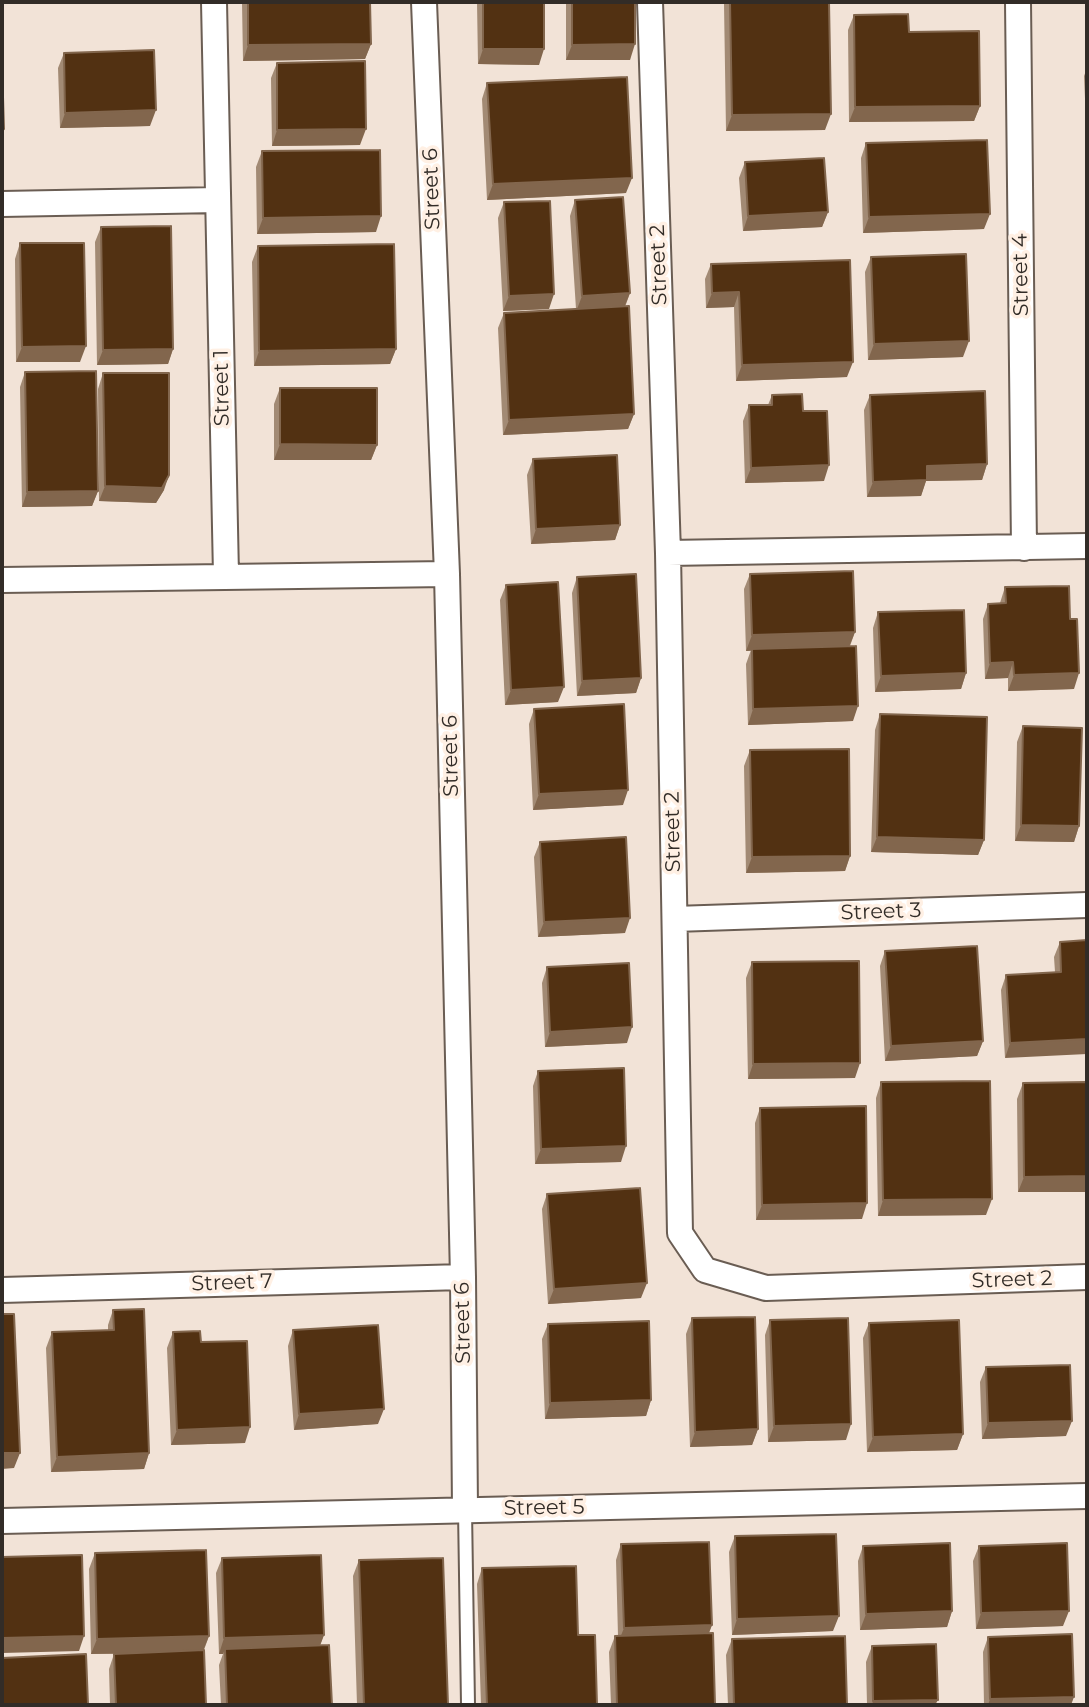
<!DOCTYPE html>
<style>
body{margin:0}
#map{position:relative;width:1089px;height:1707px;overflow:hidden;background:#f2e3d7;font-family:Montserrat,sans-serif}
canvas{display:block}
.frame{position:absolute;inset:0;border:4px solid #322c27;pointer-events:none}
</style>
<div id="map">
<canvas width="1089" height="1707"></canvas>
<div class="frame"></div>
</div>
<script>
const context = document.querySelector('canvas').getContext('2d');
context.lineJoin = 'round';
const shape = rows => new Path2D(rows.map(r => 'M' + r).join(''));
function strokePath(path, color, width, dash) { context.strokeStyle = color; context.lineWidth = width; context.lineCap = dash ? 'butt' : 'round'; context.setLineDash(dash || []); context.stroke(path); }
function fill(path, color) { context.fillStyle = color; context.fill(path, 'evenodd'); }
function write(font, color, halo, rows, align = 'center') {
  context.font = font + ' Montserrat,sans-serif'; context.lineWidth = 7; context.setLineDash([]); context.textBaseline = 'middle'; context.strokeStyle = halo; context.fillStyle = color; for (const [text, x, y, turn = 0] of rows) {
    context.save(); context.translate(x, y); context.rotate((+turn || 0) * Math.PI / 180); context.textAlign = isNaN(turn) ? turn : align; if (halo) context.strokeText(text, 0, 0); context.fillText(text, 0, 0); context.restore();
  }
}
const service = shape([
 [465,1510,468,1705]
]);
const minor = shape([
 [214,2,226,575],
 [424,2,447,574,463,1277,465,1510],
 [650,2,668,553,680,1233,705,1270,766,1288,1087,1277],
 [1018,2,1024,548],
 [2,204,218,200],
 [668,553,1087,546],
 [2,580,447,574],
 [675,919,1087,905],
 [2,1290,463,1277],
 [2,1521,1087,1496]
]);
const wall = shape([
 [242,2,370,2,371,44,365,59,243,61],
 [477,2,544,2,539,65,478,64],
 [566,2,635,2,630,60,566,60],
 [725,2,829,2,825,130,726,131,724,4],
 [854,15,909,32,980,106,974,121,849,122,848,30],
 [64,53,150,126,60,128,58,68],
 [277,63,360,145,272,146,271,78],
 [1087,68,1087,144,1084,76],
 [487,83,626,193,487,200,482,99],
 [866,143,984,229,863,233,861,158],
 [262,151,376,232,257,234,256,167],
 [745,162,828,212,822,227,743,231,739,178],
 [575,200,630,293,625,307,634,414,628,429,503,435,498,328,504,313,576,309,570,216],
 [504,202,549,309,503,311,498,218],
 [101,227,173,349,168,364,97,365,95,242],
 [20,243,80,362,16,362,15,259],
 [258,246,396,349,390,364,254,366,252,262],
 [871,257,963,357,868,360,865,272],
 [711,264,847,377,736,381,734,307,706,308,705,279],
 [25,372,98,491,92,506,22,507,20,387],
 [103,373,164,490,156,503,99,501,98,389],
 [280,388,377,445,371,460,274,460,274,404],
 [772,395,803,411,824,481,745,483,743,421,749,405,768,405],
 [870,395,987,464,982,480,926,481,921,496,867,497,864,410],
 [533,459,620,525,615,540,531,544,527,475],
 [750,574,855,632,850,646,853,721,748,725,746,664,751,650,746,651,744,589],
 [577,577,641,678,636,693,577,696,572,593],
 [506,585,558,702,505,705,500,600],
 [1005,587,1074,689,1008,691,1008,678,985,679,983,619,988,604,1000,603],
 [878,612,966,673,961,689,875,692,873,628],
 [534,709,623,805,533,810,529,724],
 [880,714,984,840,978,855,871,852,875,730],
 [1023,726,1079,826,1074,842,1015,841,1017,742],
 [750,750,850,856,845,871,746,873,744,766],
 [540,842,625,933,538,937,534,857],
 [1087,940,1005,1058,1001,990,1006,975,1055,972,1054,957,1060,942],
 [885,951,983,1041,977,1056,885,1061,880,966],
 [752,962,855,1078,748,1079,746,978],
 [547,967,627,1043,545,1047,542,983],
 [538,1071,621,1162,535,1164,533,1086],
 [881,1082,986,1215,878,1216,876,1098],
 [1087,1082,1087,1192,1018,1192,1017,1099,1023,1083],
 [760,1108,862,1219,756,1220,755,1123],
 [547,1194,641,1298,548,1304,542,1209],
 [113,1310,149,1453,144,1469,51,1472,46,1348,52,1332,108,1331,108,1325],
 [692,1318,758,1429,752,1445,690,1447,686,1334],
 [770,1320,846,1440,768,1442,765,1335],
 [869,1323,963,1434,957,1450,867,1452,863,1338],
 [548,1324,651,1400,646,1416,545,1419,542,1339],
 [293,1330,378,1424,294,1430,288,1346],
 [173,1332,201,1342,245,1443,171,1445,167,1348],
 [986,1367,1066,1436,982,1439,980,1382],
 [735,1536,833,1631,732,1635,729,1552],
 [621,1544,712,1625,709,1633,715,1705,611,1705,609,1652,615,1636,618,1636,616,1560],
 [863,1546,952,1611,947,1627,860,1630,858,1561],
 [979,1546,1063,1626,976,1629,973,1561],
 [95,1553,209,1636,204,1650,206,1705,110,1705,109,1669,114,1654,91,1654,89,1569],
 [222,1558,324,1635,320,1645,332,1705,221,1705,219,1665,223,1654,219,1654,216,1573],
 [359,1560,448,1705,357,1705,353,1576],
 [482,1568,578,1635,597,1705,481,1705,477,1584],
 [988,1637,1071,1705,984,1705,983,1652],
 [732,1639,847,1705,728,1705,726,1655],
 [872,1646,935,1705,867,1705,866,1662]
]);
const shadedWall = shape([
 [371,44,365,59,243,61,248,45],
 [635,44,630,60,566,60,572,45],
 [483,49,544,49,539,65,478,64],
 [980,106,974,121,849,122,855,107],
 [156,110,150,126,60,128,65,113],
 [831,114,825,130,726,131,732,115],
 [366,129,360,145,272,146,277,130],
 [632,178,626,193,487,200,493,184],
 [828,212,822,227,743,231,748,216],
 [990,214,984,229,863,233,869,217],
 [381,216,376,232,257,234,263,218],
 [739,292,734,307,706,308,712,293],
 [630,293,624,308,576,312,582,296],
 [554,294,549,309,503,311,509,296],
 [969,341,963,357,868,360,874,344],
 [86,346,80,362,16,362,22,347],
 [173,349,168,364,97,365,103,350],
 [396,349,390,364,254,366,259,351],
 [853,362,847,377,736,381,742,365],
 [634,414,628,429,503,435,509,420],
 [280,444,377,445,371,460,274,460],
 [987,464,982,480,926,481,921,496,867,497,873,482,927,466],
 [829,465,824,481,745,483,751,468],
 [169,475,164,490,156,503,99,501,105,486],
 [98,491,92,506,22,507,27,492],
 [620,525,615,540,531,544,536,529],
 [855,632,849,647,746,651,752,635],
 [1013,662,1008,678,985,679,990,663],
 [966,673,961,689,875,692,881,676],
 [1079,673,1074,689,1008,691,1014,675],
 [641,678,636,693,577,696,582,681],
 [564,687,558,702,505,705,511,690],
 [858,706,853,721,748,725,753,709],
 [628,790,623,805,533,810,539,794],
 [1021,825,1079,826,1074,842,1015,841],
 [877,837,984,840,978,855,871,852],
 [850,856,845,871,746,873,752,857],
 [630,918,625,933,538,937,544,922],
 [632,1027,627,1043,545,1047,550,1032],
 [1087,1039,1087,1054,1005,1058,1010,1043],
 [983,1041,977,1056,885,1061,891,1046],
 [860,1063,855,1078,748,1079,753,1064],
 [626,1146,621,1162,535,1164,541,1149],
 [1087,1176,1087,1192,1018,1192,1024,1177],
 [992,1199,986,1215,878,1216,883,1200],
 [867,1203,862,1219,756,1220,762,1205],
 [647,1283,641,1298,548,1304,554,1289],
 [651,1400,646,1416,545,1419,550,1403],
 [384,1409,378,1424,294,1430,299,1414],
 [1072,1421,1066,1436,982,1439,988,1423],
 [851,1424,846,1440,768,1442,774,1426],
 [250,1427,245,1443,171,1445,177,1430],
 [758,1429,752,1445,690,1447,695,1432],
 [963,1434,957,1450,867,1452,873,1437],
 [2,1453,20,1453,14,1468,2,1469],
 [149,1453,144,1469,51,1472,57,1457],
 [952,1611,947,1627,860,1630,866,1614],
 [1069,1611,1063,1626,976,1629,981,1613],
 [839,1616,833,1631,732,1635,737,1619],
 [712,1625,706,1640,618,1643,624,1628],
 [324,1635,318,1651,225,1649,223,1654,219,1654,224,1638],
 [84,1636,79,1651,2,1653,2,1638],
 [209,1636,203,1651,91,1654,97,1639],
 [1074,1697,1071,1705,988,1705,990,1699],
 [938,1700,935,1705,872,1705,873,1701]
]);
const building = shape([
 [248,2,370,2,371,44,248,45,248,2],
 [483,2,544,2,544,49,483,49,483,2],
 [572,2,635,2,635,44,572,45,572,2],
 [730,2,829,2,831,114,732,115,730,2],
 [908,14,909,32,979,31,980,106,855,107,854,15,908,14],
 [154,50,156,110,65,113,64,53,154,50],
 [365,61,366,129,277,130,277,63,365,61],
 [2,65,4,129,2,130,2,65],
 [627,77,632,178,493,184,487,83,627,77],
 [987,140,990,214,869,217,866,143,987,140],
 [380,150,381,216,263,218,262,151,380,150],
 [824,158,828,212,748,216,745,162,824,158],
 [623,197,630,293,582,296,575,200,623,197],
 [550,201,554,294,509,296,504,202,550,201],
 [171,226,173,349,103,350,101,227,171,226],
 [20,243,84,243,86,346,22,347,20,243],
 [394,244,396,349,259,351,258,246,394,244],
 [966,254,969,341,874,344,871,257,966,254],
 [850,260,853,362,742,365,739,292,712,293,711,264,850,260],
 [629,306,634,414,509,420,504,313,629,306],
 [96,371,98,491,27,492,25,372,96,371],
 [103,373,169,373,169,475,162,488,105,486,103,373],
 [280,388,377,388,377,445,280,444,280,388],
 [985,391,987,464,927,466,927,480,873,482,870,395,985,391],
 [802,394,803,411,827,411,829,465,751,468,749,405,772,405,772,395,802,394],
 [617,455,620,525,536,529,533,459,617,455],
 [853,571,855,632,752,635,750,574,853,571],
 [636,574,641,678,582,681,577,577,636,574],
 [558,582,564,687,511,690,506,585,558,582],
 [1069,586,1070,619,1077,619,1079,673,1014,675,1013,662,990,663,988,604,1006,603,1005,587,1069,586],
 [964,610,966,673,881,676,878,612,964,610],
 [856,646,858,706,753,709,752,649,856,646],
 [624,704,628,790,539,794,534,709,624,704],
 [880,714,987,717,984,840,877,837,880,714],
 [1023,726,1082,728,1079,826,1021,825,1023,726],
 [849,749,850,856,752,857,750,750,849,749],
 [626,837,630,918,544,922,540,842,626,837],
 [1087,940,1087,1039,1010,1043,1006,975,1061,972,1060,942,1087,940],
 [977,946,983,1041,891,1046,885,951,977,946],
 [859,961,860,1063,753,1064,752,962,859,961],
 [629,963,632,1027,550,1032,547,967,629,963],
 [624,1068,626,1146,541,1149,538,1071,624,1068],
 [990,1081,992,1199,883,1200,881,1082,990,1081],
 [1087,1082,1087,1176,1024,1177,1023,1083,1087,1082],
 [866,1106,867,1203,762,1205,760,1108,866,1106],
 [640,1188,647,1283,554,1289,547,1194,640,1188],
 [144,1309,149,1453,57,1457,52,1332,114,1330,113,1310,144,1309],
 [2,1314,14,1314,20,1453,2,1453,2,1314],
 [755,1317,758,1429,695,1432,692,1318,755,1317],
 [848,1318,851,1424,774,1426,770,1320,848,1318],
 [959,1320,963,1434,873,1437,869,1323,959,1320],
 [649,1321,651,1400,550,1403,548,1324,649,1321],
 [378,1325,384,1409,299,1414,293,1330,378,1325],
 [200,1331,201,1342,247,1341,250,1427,177,1430,173,1332,200,1331],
 [1070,1365,1072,1421,988,1423,986,1367,1070,1365],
 [836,1534,839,1616,737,1619,735,1536,836,1534],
 [709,1542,712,1625,624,1628,621,1544,709,1542],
 [950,1543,952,1611,866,1614,863,1546,950,1543],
 [1067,1543,1069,1611,981,1613,979,1546,1067,1543],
 [206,1550,209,1636,97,1639,95,1553,206,1550],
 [82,1555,84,1636,2,1638,2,1557,82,1555],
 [321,1555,324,1635,224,1638,222,1558,321,1555],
 [443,1558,448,1705,364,1705,359,1560,443,1558],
 [576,1566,578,1635,595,1635,597,1705,487,1705,482,1568,576,1566],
 [713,1633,715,1705,617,1705,615,1636,713,1633],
 [1072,1634,1074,1697,990,1699,988,1637,1072,1634],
 [845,1636,847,1705,734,1705,732,1639,845,1636],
 [936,1644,938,1700,873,1701,872,1646,936,1644],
 [329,1645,332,1705,227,1705,225,1649,329,1645],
 [204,1650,206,1705,116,1705,114,1654,204,1650],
 [86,1654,88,1705,2,1705,2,1658,86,1654]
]);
const streetNames = [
 ["Street 6",432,189,-92],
 ["Street 2",659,265,-92],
 ["Street 4",1021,275,-91],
 ["Street 1",222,388,-91],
 ["Street 6",451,756,-91],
 ["Street 2",673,832,-91],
 ["Street 3",881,912,-2],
 ["Street 2",1012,1280,-2],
 ["Street 7",232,1283,-2],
 ["Street 6",463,1323,-91],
 ["Street 5",544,1508,-1]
];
strokePath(service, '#6a5d53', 16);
strokePath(minor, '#6a5d53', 28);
strokePath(service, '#fff', 12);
strokePath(minor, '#fff', 24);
fill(wall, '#a28a74');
fill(shadedWall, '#82664d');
fill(building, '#523112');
strokePath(building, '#82664d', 2);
write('21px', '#322c27', '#fff0e4', streetNames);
</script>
